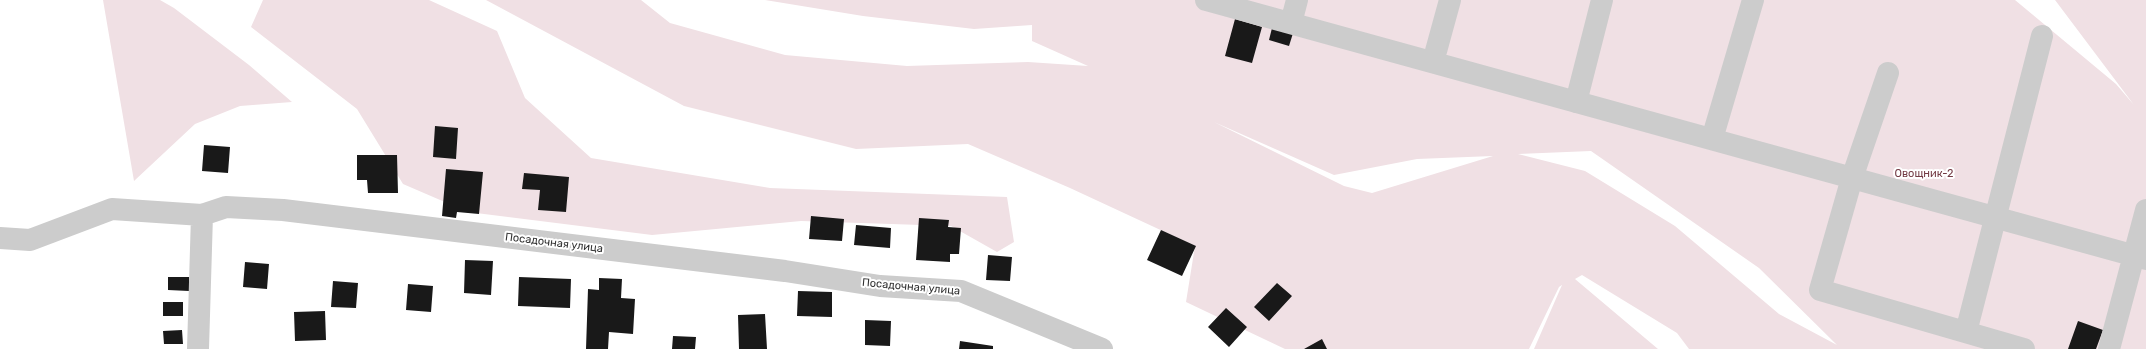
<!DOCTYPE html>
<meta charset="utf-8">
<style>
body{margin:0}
canvas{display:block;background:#fff}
</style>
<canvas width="2146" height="349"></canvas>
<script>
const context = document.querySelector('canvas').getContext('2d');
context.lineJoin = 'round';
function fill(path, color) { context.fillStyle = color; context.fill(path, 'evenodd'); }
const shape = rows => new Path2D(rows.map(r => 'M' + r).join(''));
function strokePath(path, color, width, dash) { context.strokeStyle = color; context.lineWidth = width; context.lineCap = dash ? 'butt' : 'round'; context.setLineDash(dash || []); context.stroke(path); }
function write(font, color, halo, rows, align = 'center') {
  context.font = font + ' Rubik,sans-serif'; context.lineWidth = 4; context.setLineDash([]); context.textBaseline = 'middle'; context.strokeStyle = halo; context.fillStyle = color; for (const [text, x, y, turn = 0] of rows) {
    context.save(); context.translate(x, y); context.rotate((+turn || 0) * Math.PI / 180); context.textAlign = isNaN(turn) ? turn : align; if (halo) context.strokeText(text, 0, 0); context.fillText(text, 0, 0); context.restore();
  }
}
const green = shape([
 [103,0,160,0,174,8,249,65,292,102,240,106,195,124,134,181],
 [263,0,429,0,497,31,525,98,591,158,770,188,1007,197,1014,242,997,252,951,226,801,221,652,235,468,212,403,184,357,109,251,27],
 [486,0,641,0,670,23,785,55,907,66,1028,62,1088,66,1032,41,1032,25,974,29,863,16,765,0,2015,0,2116,84,2134,105,2055,0,2146,0,2146,349,1689,349,1677,333,1582,275,1575,279,1658,349,1534,349,1562,285,1559,287,1529,349,1285,349,1186,302,1195,246,1070,188,968,144,856,149,684,106],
 [1214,122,1334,175,1417,159,1493,156,1372,193,1344,186],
 [1591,151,1759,268,1837,345,1779,314,1675,226,1585,171,1518,154]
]);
const building = shape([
 [1235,19,1262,27,1252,63,1225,56],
 [1273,24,1294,30,1289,46,1269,40],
 [435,126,458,128,456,159,433,157],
 [204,145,230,147,228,173,202,171],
 [357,155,397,155,398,193,368,193,367,180,357,180],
 [446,169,483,172,479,214,457,212,456,218,442,216],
 [524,173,569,177,566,212,538,210,540,190,522,189],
 [811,216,844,219,842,241,809,239],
 [919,218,949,220,948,227,961,228,959,254,950,254,950,262,916,260],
 [856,225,891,228,890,248,854,245],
 [1161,230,1196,246,1182,276,1147,260],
 [988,255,1012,257,1010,281,986,280],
 [465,260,493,261,491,295,464,293],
 [245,262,269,264,267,289,243,287],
 [168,277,189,277,189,291,168,290],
 [519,277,571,279,570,308,518,306],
 [599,278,622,279,621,298,635,299,633,334,609,332,608,349,586,349,588,289,599,290],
 [333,281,358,283,356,308,331,307],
 [1277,283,1292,296,1269,321,1254,307],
 [408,284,433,286,431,312,406,310],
 [798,291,832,292,832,317,797,316],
 [163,302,183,302,183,316,163,316],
 [1226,308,1247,327,1229,347,1208,327],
 [325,311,326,340,295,341,294,312],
 [765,314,767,349,739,349,738,315],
 [865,320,891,321,890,346,865,345],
 [2078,321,2103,330,2096,349,2068,349],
 [182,330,183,344,164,344,163,331],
 [673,336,696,337,695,349,672,349],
 [1322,339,1327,349,1304,349],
 [960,341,993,346,993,349,959,349]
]);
const minor = shape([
 [1206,0,2146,259],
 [1291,23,1297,0],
 [1433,62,1450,0],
 [1888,73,1852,178,1820,290,2024,349],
 [1576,102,1602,0],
 [1712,139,1753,0],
 [0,238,30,240,112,209,202,215,226,207,283,210,785,271,880,286,961,291,1102,349],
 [1966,332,2042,36],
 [198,349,202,215],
 [2109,349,2146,210]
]);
const parkNames = [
 ["Овощник-2",1924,174]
];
const streetNames = [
 ["Посадочная улица",554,243,7],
 ["Посадочная улица",911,287,5]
];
fill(green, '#f0e0e4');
fill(building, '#191919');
strokePath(minor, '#ccc', 22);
write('11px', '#733a44', '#fff', parkNames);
write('11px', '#323232', '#fff', streetNames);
</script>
